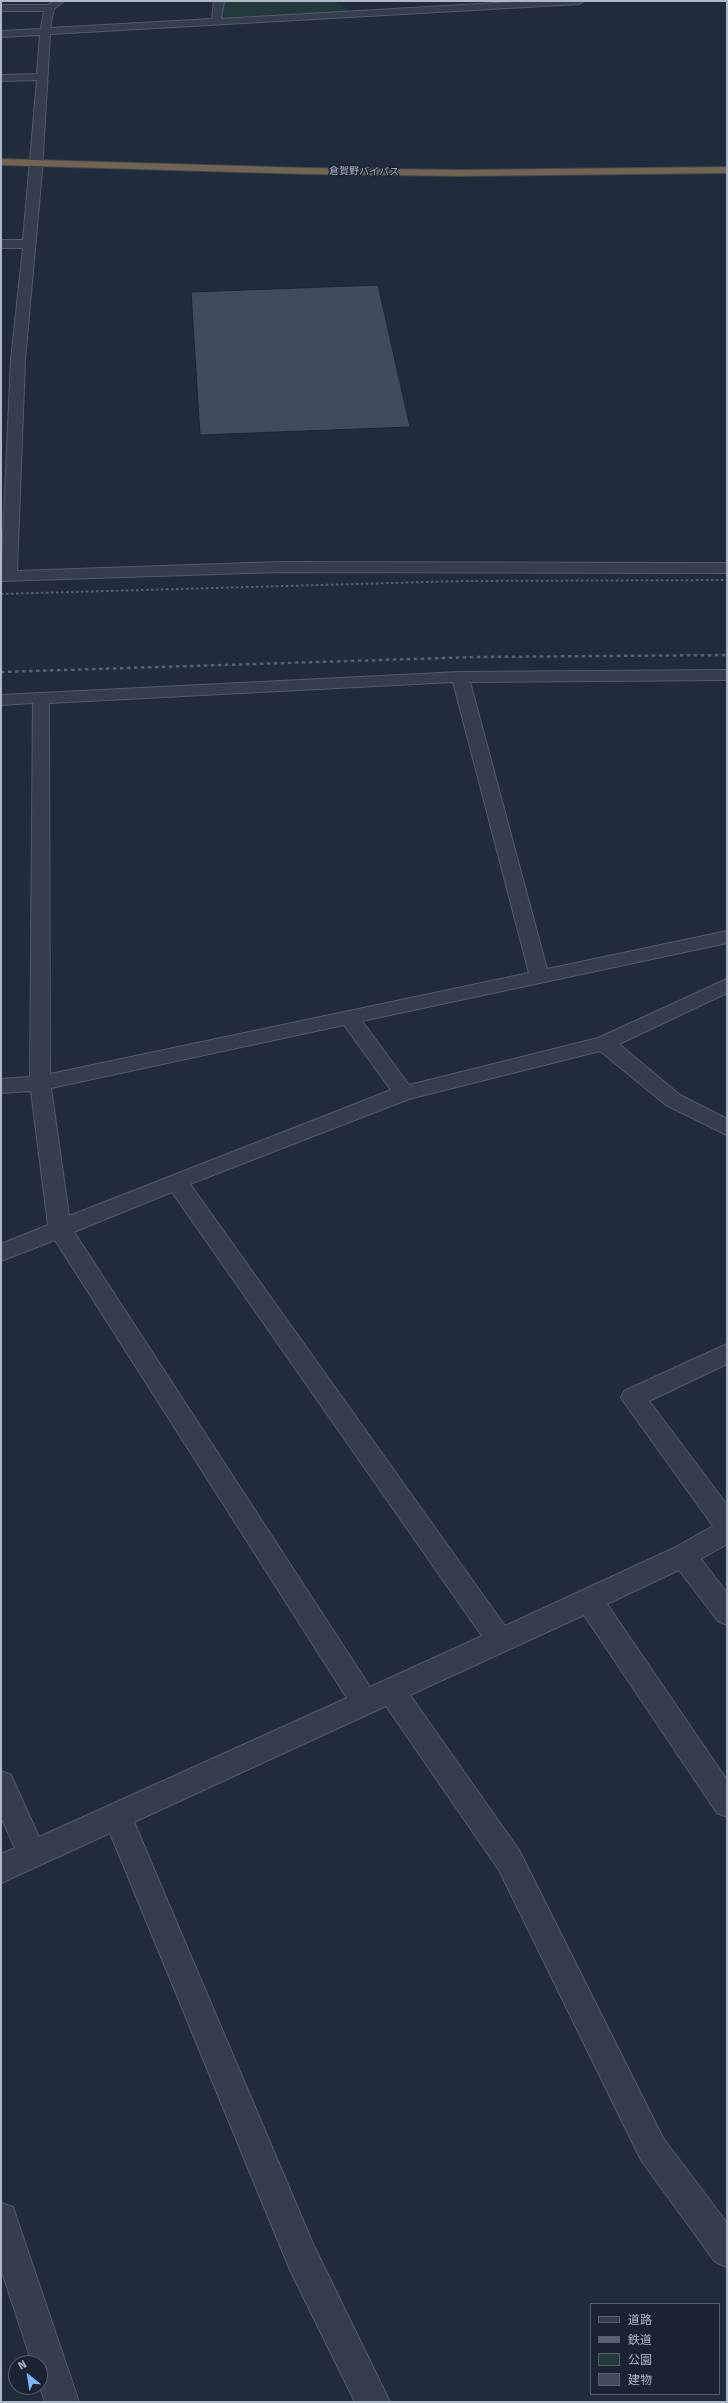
<!DOCTYPE html>
<meta charset="utf-8">
<style>
body{margin:0}
#map{position:relative;width:728px;height:2403px;overflow:hidden;background:#202c3c;font-family:Signika,"Noto Sans JP",sans-serif}
canvas{display:block}
.frame{position:absolute;inset:0;border:2px solid #aeb9c8;pointer-events:none}
.legend{position:absolute;left:590px;top:2303px;width:130px;height:92px;box-sizing:border-box;background:#192331;border:1px solid #555f6d;margin:0;padding:5px 7px;list-style:none;font-size:12px;color:#aeb9c8}
.legend li{display:flex;align-items:center;gap:8px;height:20px}
.legend b{width:20px;border:1px solid #555f6d}
.north{position:absolute;left:8px;top:2355px;width:40px;height:40px;box-sizing:border-box;background:#192331;border:1px solid #555f6d;border-radius:50%;rotate:330deg;font-size:11px;font-weight:700;line-height:16px;text-align:center;color:#aeb9c8}
.north::after{content:'';display:block;margin:auto;width:14px;height:18px;background:#7db2ff;clip-path:polygon(50% 0,100% 100%,50% 72%,0 100%)}
</style>
<div id="map">
<canvas width="728" height="2403"></canvas>
<div class="frame"></div>
<ul class="legend">
<li><b style="height:5px;background:#343e4c"></b>道路</li>
<li><b style="height:5px;background:#556274"></b>鉄道</li>
<li><b style="height:11px;background:#223a3d"></b>公園</li>
<li><b style="height:11px;background:#3e4c5e"></b>建物</li>
</ul>
<div class="north">N</div>
</div>
<script>
const context = document.querySelector('canvas').getContext('2d');
context.lineJoin = 'round';
function fill(path, color) { context.fillStyle = color; context.fill(path, 'evenodd'); }
const shape = rows => new Path2D(rows.map(r => 'M' + r).join(''));
function strokePath(path, color, width, dash) { context.strokeStyle = color; context.lineWidth = width; context.lineCap = dash ? 'butt' : 'round'; context.setLineDash(dash || []); context.stroke(path); }
function write(font, color, halo, rows, align = 'center') {
  context.font = font + ' Signika,"Noto Sans JP",sans-serif'; context.lineWidth = 3; context.setLineDash([]); context.textBaseline = 'middle'; context.strokeStyle = halo; context.fillStyle = color; for (const [text, x, y, turn = 0] of rows) {
    context.save(); context.translate(x, y); context.rotate((+turn || 0) * Math.PI / 180); context.textAlign = isNaN(turn) ? turn : align; if (halo) context.strokeText(text, 0, 0); context.fillText(text, 0, 0); context.restore();
  }
}
const green = shape([
 [219,1,335,1,354,14,216,22]
]);
const building = shape([
 [378,285,410,427,200,435,191,292,378,285]
]);
const minor = shape([
 [53,1,64,1,54,9,50,28,212,19,214,1,224,1,221,19,530,1,584,1,579,4,50,34,42,171,25,360,17,571,279,562,727,563,727,573,279,572,1,581,11,360,23,248,1,248,1,240,23,240,37,80,1,81,1,75,37,74,40,35,1,37,1,31,41,29,44,11,1,11,1,5,48,5,53,1],
 [727,670,727,680,470,682,547,969,727,931,727,943,362,1021,409,1085,598,1038,727,979,727,993,619,1044,680,1095,727,1119,727,1135,666,1105,600,1051,409,1099,190,1184,505,1626,674,1548,713,1526,621,1398,624,1391,727,1344,727,1364,649,1401,727,1505,727,1544,701,1559,727,1593,727,1625,718,1621,679,1570,607,1604,727,1780,727,1817,717,1813,584,1615,410,1695,519,1850,663,2138,727,2223,727,2267,715,2262,641,2160,499,1870,386,1706,134,1822,314,2246,390,2402,355,2402,290,2270,110,1833,1,1883,1,1854,15,1848,1,1817,1,1771,11,1775,39,1837,347,1698,55,1240,1,1261,1,1244,48,1225,31,1091,1,1093,1,1079,30,1077,33,703,1,705,1,695,460,672,727,670],
 [453,682,529,973,50,1074,49,703,453,682],
 [344,1025,391,1090,69,1216,51,1088,344,1025],
 [172,1192,482,1636,370,1687,74,1232,172,1192],
 [1,2203,13,2207,17,2219,79,2402,45,2402,40,2387,40,2363,32,2363,1,2269,1,2203]
]);
const highway = shape([
 [1,159,306,168,461,170,727,167,727,173,461,176,306,174,1,165,1,159]
]);
const railFar1 = shape([
 [1,594,463,581,727,580]
]);
const rail = shape([
 [1,672,476,657,727,655]
]);
const farStreetnames = [
 ["倉賀野バイパス",364,172,1]
];
fill(green, '#223a3d');
fill(building, '#3e4c5e');
strokePath(building, '#1b2533', 1);
strokePath(minor, '#515c6a', 2);
strokePath(highway, '#3e4957', 2);
fill(minor, '#343e4c');
fill(highway, '#736450');
strokePath(railFar1, '#556274', 2, [2.5, 2.5]);
strokePath(rail, '#556274', 2.5, [3.5, 3.5]);
write('10px', '#aeb9c8', '#192331', farStreetnames);
</script>
